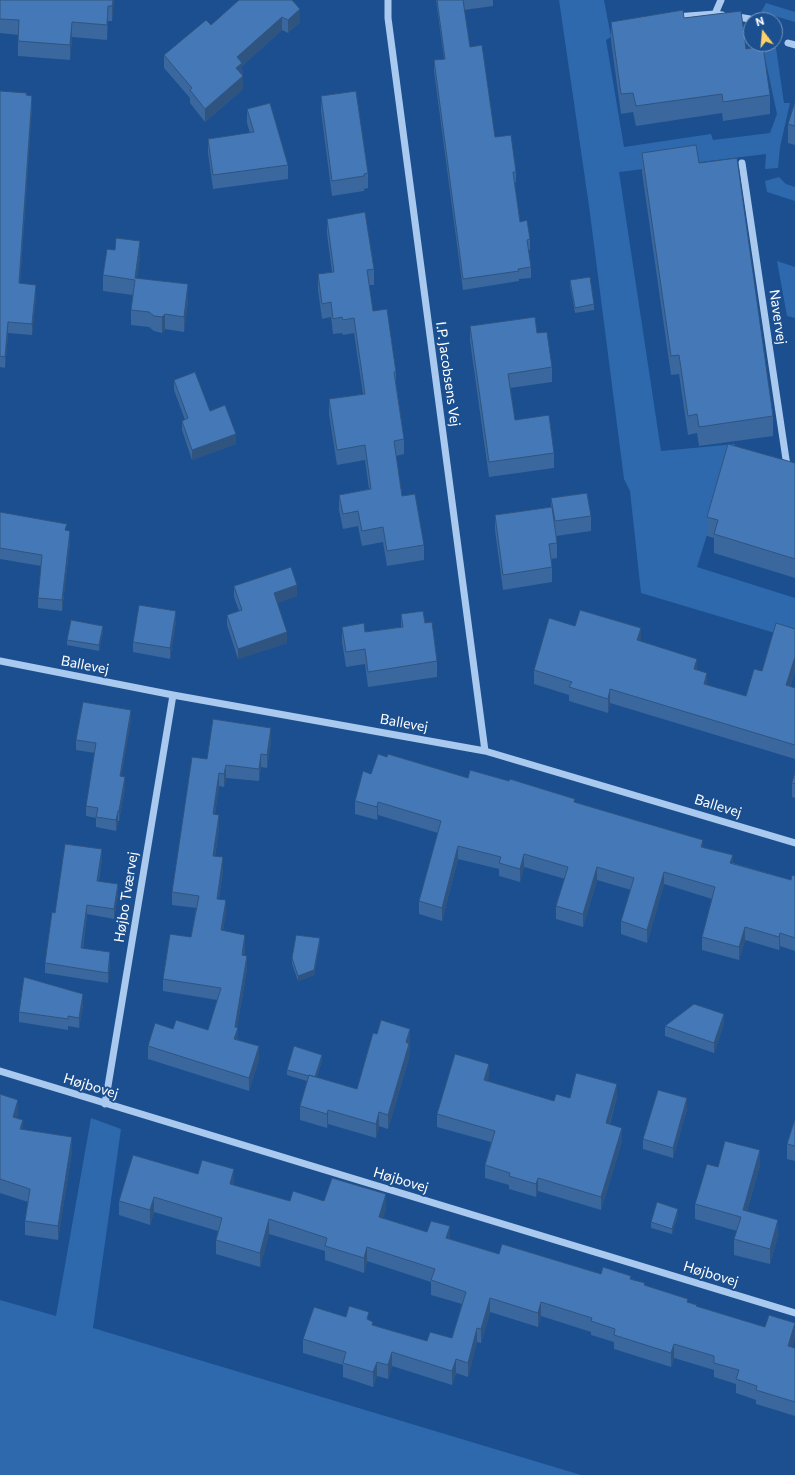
<!DOCTYPE html>
<meta charset="utf-8">
<style>
body{margin:0}
#map{position:relative;width:795px;height:1475px;overflow:hidden;background:#1b4f8f;font-family:Commissioner,sans-serif}
canvas{display:block}
.north{position:absolute;left:743px;top:12px;width:40px;height:40px;box-sizing:border-box;background:#1b4f8f;border:1px solid #7695bc;border-radius:50%;rotate:344deg;font-size:11px;font-weight:700;line-height:16px;text-align:center;color:#fff}
.north::after{content:'';display:block;margin:auto;width:14px;height:18px;background:#ffd166;clip-path:polygon(50% 0,100% 100%,50% 72%,0 100%)}
</style>
<div id="map">
<canvas width="795" height="1475"></canvas>
<div class="north">N</div>
</div>
<script>
const context = document.querySelector('canvas').getContext('2d');
context.lineJoin = 'round';
function fill(path, color) { context.fillStyle = color; context.fill(path, 'evenodd'); }
const shape = rows => new Path2D(rows.map(r => 'M' + r).join(''));
function strokePath(path, color, width, dash) { context.strokeStyle = color; context.lineWidth = width; context.lineCap = dash ? 'butt' : 'round'; context.setLineDash(dash || []); context.stroke(path); }
function write(font, color, halo, rows, align = 'center') {
  context.font = font + ' Commissioner,sans-serif'; context.lineWidth = 4; context.setLineDash([]); context.textBaseline = 'middle'; context.strokeStyle = halo; context.fillStyle = color; for (const [text, x, y, turn = 0] of rows) {
    context.save(); context.translate(x, y); context.rotate((+turn || 0) * Math.PI / 180); context.textAlign = isNaN(turn) ? turn : align; if (halo) context.strokeText(text, 0, 0); context.fillText(text, 0, 0); context.restore();
  }
}
const green = shape([
 [559,0,604,0,611,37,606,40,624,147,711,134,713,140,770,133,777,114,762,44,775,44,775,41,784,103,790,103,780,147,778,168,765,169,766,154,619,172,661,451,735,444,697,567,795,598,795,639,641,593,630,491,624,479,589,206],
 [766,3,795,12,795,22,761,12],
 [779,177,786,184,795,187,795,201,767,192,765,181],
 [777,261,795,267,795,318,787,316],
 [91,1118,121,1129,93,1328,581,1475,0,1475,0,1300,56,1316]
]);
const minor = shape([
 [388,0,388,18,485,751],
 [715,14,721,0],
 [732,16,750,19],
 [675,17,715,14,722,15],
 [788,43,795,45],
 [742,163,787,466,795,468],
 [0,661,173,695,485,751,795,843],
 [0,1071,795,1313],
 [105,1104,173,695]
]);
const wall = shape([
 [0,0,114,0,112,21,108,21,107,40,72,37,70,60,18,56,18,35,0,33],
 [239,0,300,22,288,33,282,30,242,66,243,89,205,122,190,103,190,98,164,68,164,55,211,25],
 [436,0,493,0,493,6,464,10,470,47,495,137,516,172,516,182,514,183,520,222,530,239,530,250,528,250,531,267,531,278,519,279,519,281,463,290,434,71,434,60,444,59],
 [684,18,746,49,770,95,770,114,723,121,722,113,636,126,633,112,621,114,611,41,611,22],
 [0,91,27,95,32,107,20,283,36,296,32,335,8,333,5,368,0,367],
 [321,96,368,173,368,188,364,189,364,191,332,196,321,111],
 [795,102,795,145,788,143,788,124],
 [247,109,288,165,288,179,213,189,208,153,208,139,250,133,247,123],
 [642,153,699,163,773,416,773,436,699,446,697,433,688,435,679,374,671,375,642,172],
 [327,219,374,269,374,285,369,285,373,311,396,372,396,383,404,439,404,454,396,456,402,496,424,545,424,560,387,566,383,542,362,546,358,526,343,529,339,510,339,495,369,489,365,460,337,465,329,414,329,399,363,394,354,333,343,335,342,333,333,334,331,317,322,319,318,290,318,274,332,272,327,234],
 [140,256,137,278,188,300,184,332,165,329,162,333,154,331,149,327,131,325,131,310,133,295,103,291,103,275],
 [570,280,594,304,594,310,575,313,570,286],
 [470,326,537,333,552,367,552,382,510,388,515,420,554,453,554,468,489,477,470,341],
 [174,380,210,411,236,444,192,460,182,430,182,421,185,420,174,390],
 [795,463,795,578,714,553,714,538,707,536,707,517],
 [551,498,591,516,591,531,556,536,557,543,557,558,551,559,552,567,552,582,503,590,495,530,495,515,551,507],
 [0,512,67,531,70,542,62,611,38,608,38,598,41,566,0,559],
 [234,586,297,596,277,603,287,643,238,659,227,625,227,615,239,611,234,597],
 [401,614,425,623,437,661,437,677,368,687,365,664,346,667,342,642,342,627,365,632,401,627],
 [176,621,170,659,133,652,133,642],
 [575,626,641,642,697,670,707,685,746,696,762,671,795,629,795,671,790,687,795,688,795,759,610,703,608,713,569,701,569,695,534,684,534,670],
 [103,631,99,651,67,645,67,640],
 [131,720,121,777,125,788,119,821,118,821,116,831,96,827,96,818,86,816,86,806,95,753,76,750,76,740],
 [271,741,267,768,261,767,259,781,226,778,224,787,219,786,215,814,219,828,215,856,223,870,219,899,226,912,223,930,245,948,244,956,247,969,237,1028,238,1040,259,1059,249,1091,148,1059,148,1046,173,1029,208,1030,217,1000,163,991,163,979,191,937,196,908,172,905,172,892,207,759],
 [387,757,468,778,575,802,703,847,733,863,791,880,795,876,795,951,780,946,779,950,745,940,739,960,702,950,702,937,712,899,664,884,647,943,621,934,621,921,631,890,597,880,583,927,556,919,556,906,565,879,524,867,520,882,499,876,499,869,458,859,442,921,419,914,419,901,438,833,378,815,377,820,355,814,355,801,371,774],
 [795,772,795,798,792,797,792,783],
 [102,859,99,881,118,894,114,919,87,914,83,949,110,962,108,983,45,973,45,963,55,913],
 [320,943,314,975,298,981,292,964,292,958],
 [83,1005,79,1028,68,1026,68,1030,19,1022,19,1012],
 [724,1024,714,1053,665,1036,665,1026],
 [410,1029,409,1058,388,1129,379,1126,376,1138,328,1124,327,1128,300,1120,300,1106,307,1081,287,1075,287,1070,322,1060,317,1077,357,1089,377,1034],
 [489,1077,487,1081,554,1101,570,1098,617,1096,610,1124,622,1141,601,1210,538,1191,536,1197,509,1189,509,1185,485,1178,485,1165,491,1142,437,1127,437,1114],
 [0,1088,0,1095,18,1114,16,1118,23,1130,72,1151,58,1240,25,1235,25,1221,28,1202,0,1193],
 [687,1109,673,1158,643,1149,643,1139],
 [795,1119,795,1161,787,1159,787,1144],
 [760,1165,747,1211,778,1235,770,1264,734,1255,734,1239,737,1231,695,1219,695,1204,718,1167],
 [198,1174,234,1183,234,1185,290,1201,324,1201,386,1208,383,1218,427,1232,450,1239,499,1254,601,1274,631,1279,645,1285,688,1302,697,1307,795,1337,792,1347,795,1348,795,1416,756,1404,756,1400,736,1393,736,1384,714,1377,714,1370,674,1358,671,1367,614,1349,614,1342,591,1335,591,1332,541,1316,538,1327,490,1312,481,1343,477,1342,468,1377,456,1373,452,1385,392,1366,388,1379,377,1376,373,1387,343,1377,343,1365,303,1353,303,1339,346,1317,369,1320,373,1325,427,1341,452,1338,462,1304,431,1295,431,1282,367,1261,364,1273,325,1260,325,1251,269,1234,260,1267,216,1254,216,1240,218,1231,154,1212,150,1225,119,1215,119,1201],
 [678,1215,672,1234,651,1228,651,1222]
]);
const shadedWall = shape([
 [113,0,114,0,112,21,112,6],
 [108,6,108,21,107,40,107,25],
 [300,9,300,22,288,33,288,20],
 [282,17,282,30,242,66,242,76,236,68,237,57],
 [72,22,72,37,70,60,70,45],
 [243,76,243,89,205,122,205,109],
 [32,96,32,107,19,294,19,283],
 [140,241,140,256,135,293,135,278],
 [188,284,188,300,184,332,184,317],
 [36,285,36,296,32,335,32,324],
 [165,314,165,329,162,333,162,317],
 [8,322,8,333,5,368,5,357],
 [236,434,236,444,192,460,192,450],
 [70,531,70,542,62,611,62,600],
 [297,585,297,596,274,604,274,593],
 [176,611,176,621,170,659,170,648],
 [103,626,103,631,99,651,99,645],
 [641,628,641,642,637,640],
 [287,632,287,643,238,659,238,649],
 [795,657,795,671,786,699,786,685],
 [697,659,697,672,694,669],
 [707,673,707,687,704,684],
 [610,689,610,703,608,713,608,699],
 [131,710,131,720,120,787,120,776],
 [271,728,271,741,267,768,267,755],
 [261,754,261,767,259,781,259,769],
 [226,765,226,778,224,787,224,774],
 [219,773,219,786,213,827,213,814],
 [125,777,125,788,119,821,119,811],
 [378,802,378,815,377,820,377,807],
 [118,811,118,821,116,831,116,820],
 [219,815,219,828,213,868,213,856],
 [703,840,703,853,701,847],
 [458,846,458,859,442,921,442,908],
 [102,849,102,859,97,890,97,881],
 [524,854,524,867,520,882,520,869],
 [733,855,733,868,730,863],
 [223,857,223,870,217,911,217,899],
 [597,867,597,880,583,927,583,914],
 [664,872,664,884,647,943,647,930],
 [118,884,118,894,114,919,114,909],
 [226,900,226,912,221,943,221,930],
 [87,905,87,914,81,958,81,948],
 [745,927,745,940,739,960,739,947],
 [780,933,780,946,779,950,779,937],
 [245,935,245,948,242,968,242,955],
 [320,938,320,943,314,975,298,981,298,976],
 [110,952,110,962,108,983,108,973],
 [247,956,247,969,236,1033,238,1028,238,1041,234,1052,235,1027],
 [83,994,83,1005,79,1028,79,1018],
 [724,1014,724,1024,714,1053,714,1043],
 [410,1029,409,1058,388,1129,388,1115,406,1042],
 [259,1046,259,1059,249,1091,249,1078],
 [322,1055,322,1060,315,1083,315,1078],
 [489,1064,489,1077,484,1093,484,1080],
 [617,1084,617,1096,606,1136,606,1123],
 [687,1098,687,1109,673,1158,673,1148],
 [18,1100,18,1114,13,1131,13,1117],
 [328,1110,328,1124,327,1128,327,1114],
 [379,1112,379,1126,376,1138,376,1124],
 [23,1120,23,1134,20,1129],
 [622,1128,622,1141,601,1210,601,1197],
 [72,1137,72,1151,58,1240,58,1226],
 [760,1150,760,1165,743,1225,743,1210],
 [234,1169,234,1183,230,1198,230,1184],
 [538,1178,538,1191,536,1197,536,1184],
 [386,1194,386,1208,379,1231,379,1217],
 [154,1197,154,1212,150,1225,150,1210],
 [678,1209,678,1215,672,1234,672,1229],
 [269,1219,269,1234,260,1267,260,1253],
 [778,1220,778,1235,770,1264,770,1249],
 [450,1226,450,1241,446,1238],
 [367,1247,367,1261,364,1273,364,1258],
 [490,1298,490,1312,481,1343,481,1329],
 [541,1302,541,1316,538,1327,538,1313],
 [795,1323,795,1337,788,1360,788,1346],
 [477,1328,477,1342,468,1377,468,1363],
 [674,1344,674,1358,671,1367,671,1353],
 [392,1352,392,1366,388,1379,388,1365],
 [456,1359,456,1373,452,1385,452,1371],
 [377,1362,377,1376,373,1387,373,1372]
]);
const building = shape([
 [0,0,113,0,112,6,108,6,107,25,72,22,70,45,18,41,19,20,0,19,0,0],
 [239,0,292,0,300,9,288,20,282,17,237,57,242,63,236,68,243,76,205,109,190,90,192,88,164,55,206,20,211,25,239,0],
 [437,0,463,0,470,47,482,45,495,137,511,135,516,172,513,172,520,222,527,220,530,239,527,240,531,267,518,269,519,271,463,279,434,60,445,59,437,0],
 [683,10,684,18,741,11,746,49,763,46,770,95,723,102,722,94,636,106,633,93,621,94,611,22,683,10],
 [0,91,27,93,26,95,32,96,19,283,36,285,32,324,8,322,5,357,0,356,0,91],
 [356,91,368,173,364,174,364,176,332,181,321,96,356,91],
 [795,102,795,126,788,124,795,102],
 [270,103,288,165,213,175,208,139,254,132,247,109,270,103],
 [696,145,699,163,737,158,773,416,699,427,697,414,688,416,679,355,671,356,642,153,696,145],
 [365,212,374,269,367,270,373,311,387,309,396,372,394,372,404,439,394,441,402,496,415,494,424,545,387,551,383,527,362,531,358,511,343,514,339,495,371,489,365,445,337,450,329,399,365,394,354,318,343,320,342,317,333,319,331,302,322,304,318,274,334,272,327,219,365,212],
 [116,238,140,241,135,278,188,284,184,317,165,314,162,317,154,316,149,312,131,310,135,280,103,275,107,249,115,250,116,238],
 [590,277,594,304,575,308,570,280,590,277],
 [535,317,537,333,547,332,552,367,508,374,515,420,549,415,554,453,489,462,470,326,535,317],
 [195,372,210,411,225,405,236,434,192,450,182,421,188,418,174,380,195,372],
 [728,444,795,463,795,559,714,534,718,520,707,517,728,444],
 [587,493,591,516,555,521,551,498,587,493],
 [552,507,557,543,549,544,552,567,503,575,495,515,552,507],
 [0,512,67,524,65,530,70,531,62,600,38,598,42,555,0,548,0,512],
 [291,567,297,585,274,593,287,632,238,649,227,615,242,610,234,586,291,567],
 [139,605,176,611,170,648,133,642,139,605],
 [580,610,641,628,637,640,697,659,694,669,707,673,704,684,746,696,754,669,762,671,776,623,795,629,795,657,786,685,795,688,795,745,610,689,608,699,569,687,572,682,534,670,549,618,575,626,580,610],
 [423,611,425,623,432,622,437,661,368,672,365,649,346,652,342,627,364,623,365,632,403,627,401,614,423,611],
 [71,620,103,626,99,645,67,640,71,620],
 [83,702,131,710,120,776,125,777,119,811,118,811,116,820,96,817,98,808,86,806,96,743,76,740,83,702],
 [213,719,271,728,267,755,261,754,259,769,226,765,224,774,219,773,213,814,219,815,213,856,223,857,217,899,226,900,221,930,245,935,242,955,247,956,235,1027,238,1028,234,1039,259,1046,249,1078,148,1046,155,1023,173,1029,176,1020,208,1030,221,988,163,979,170,934,191,937,199,896,172,892,192,757,207,759,213,719],
 [378,754,387,757,388,754,468,778,470,770,509,781,510,779,575,799,574,802,703,840,701,847,733,855,730,863,791,880,792,875,795,876,795,938,780,933,779,937,745,927,739,947,702,937,715,887,664,872,647,930,621,921,634,878,597,867,583,914,556,906,568,867,524,854,520,869,499,863,501,857,458,846,442,908,419,901,441,821,378,802,377,807,355,801,363,771,371,774,378,754],
 [795,772,795,784,792,783,795,772],
 [65,844,102,849,97,881,118,884,114,909,87,905,81,948,110,952,108,973,45,963,52,912,55,913,65,844],
 [296,935,320,938,314,970,298,976,292,958,296,935],
 [24,977,83,994,79,1018,68,1016,68,1019,19,1012,24,977],
 [694,1004,724,1014,714,1043,665,1026,694,1004],
 [381,1020,410,1029,406,1042,409,1044,388,1115,379,1112,376,1124,328,1110,327,1114,300,1106,309,1075,357,1089,373,1033,377,1034,381,1020],
 [294,1046,322,1055,315,1077,309,1075,309,1076,287,1070,294,1046],
 [455,1054,489,1064,484,1080,554,1101,556,1094,570,1098,576,1073,617,1084,606,1123,622,1128,601,1197,538,1178,536,1184,509,1176,510,1173,485,1165,495,1131,437,1114,455,1054],
 [658,1090,687,1098,673,1148,643,1139,658,1090],
 [0,1094,18,1100,13,1117,23,1120,20,1129,72,1137,58,1226,25,1221,30,1189,0,1179,0,1094],
 [795,1119,795,1146,787,1144,795,1119],
 [725,1141,760,1150,743,1210,778,1220,770,1249,734,1239,741,1217,695,1204,707,1164,718,1167,725,1141],
 [133,1155,198,1174,202,1160,234,1169,230,1184,290,1201,293,1191,324,1201,332,1178,386,1194,379,1217,427,1232,431,1221,450,1226,446,1238,499,1254,502,1244,601,1274,603,1267,631,1276,630,1279,645,1283,644,1285,688,1299,687,1302,697,1305,696,1306,765,1327,769,1315,795,1323,788,1346,795,1348,795,1402,756,1390,757,1386,736,1379,739,1370,714,1363,714,1356,674,1344,671,1353,614,1335,615,1329,591,1321,592,1318,541,1302,538,1313,490,1298,481,1329,477,1328,468,1363,456,1359,452,1371,392,1352,388,1365,377,1362,373,1372,343,1363,346,1352,303,1339,314,1307,346,1317,349,1306,369,1312,367,1319,373,1322,372,1325,427,1341,430,1332,452,1338,466,1292,431,1280,435,1269,367,1247,364,1258,325,1246,327,1238,269,1219,260,1253,216,1240,222,1218,154,1197,150,1210,119,1201,133,1155],
 [657,1202,678,1209,672,1229,651,1222,657,1202]
]);
const streetNames = [
 ["Navervej",778,317,82],
 ["I.P. Jacobsens Vej",448,374,82],
 ["Ballevej",85,665,11],
 ["Ballevej",404,723,10],
 ["Ballevej",718,806,17],
 ["Højbo Tværvej",126,897,-81],
 ["Højbovej",91,1086,17],
 ["Højbovej",401,1180,17],
 ["Højbovej",711,1274,17]
];
fill(green, '#2e69ad');
strokePath(minor, '#a9c9ee', 7);
fill(wall, '#3a679d');
fill(shadedWall, '#305480');
fill(building, '#4478b7');
strokePath(building, '#305480', 1);
write('14px', '#fff', '#1b4f8f', streetNames);
</script>
